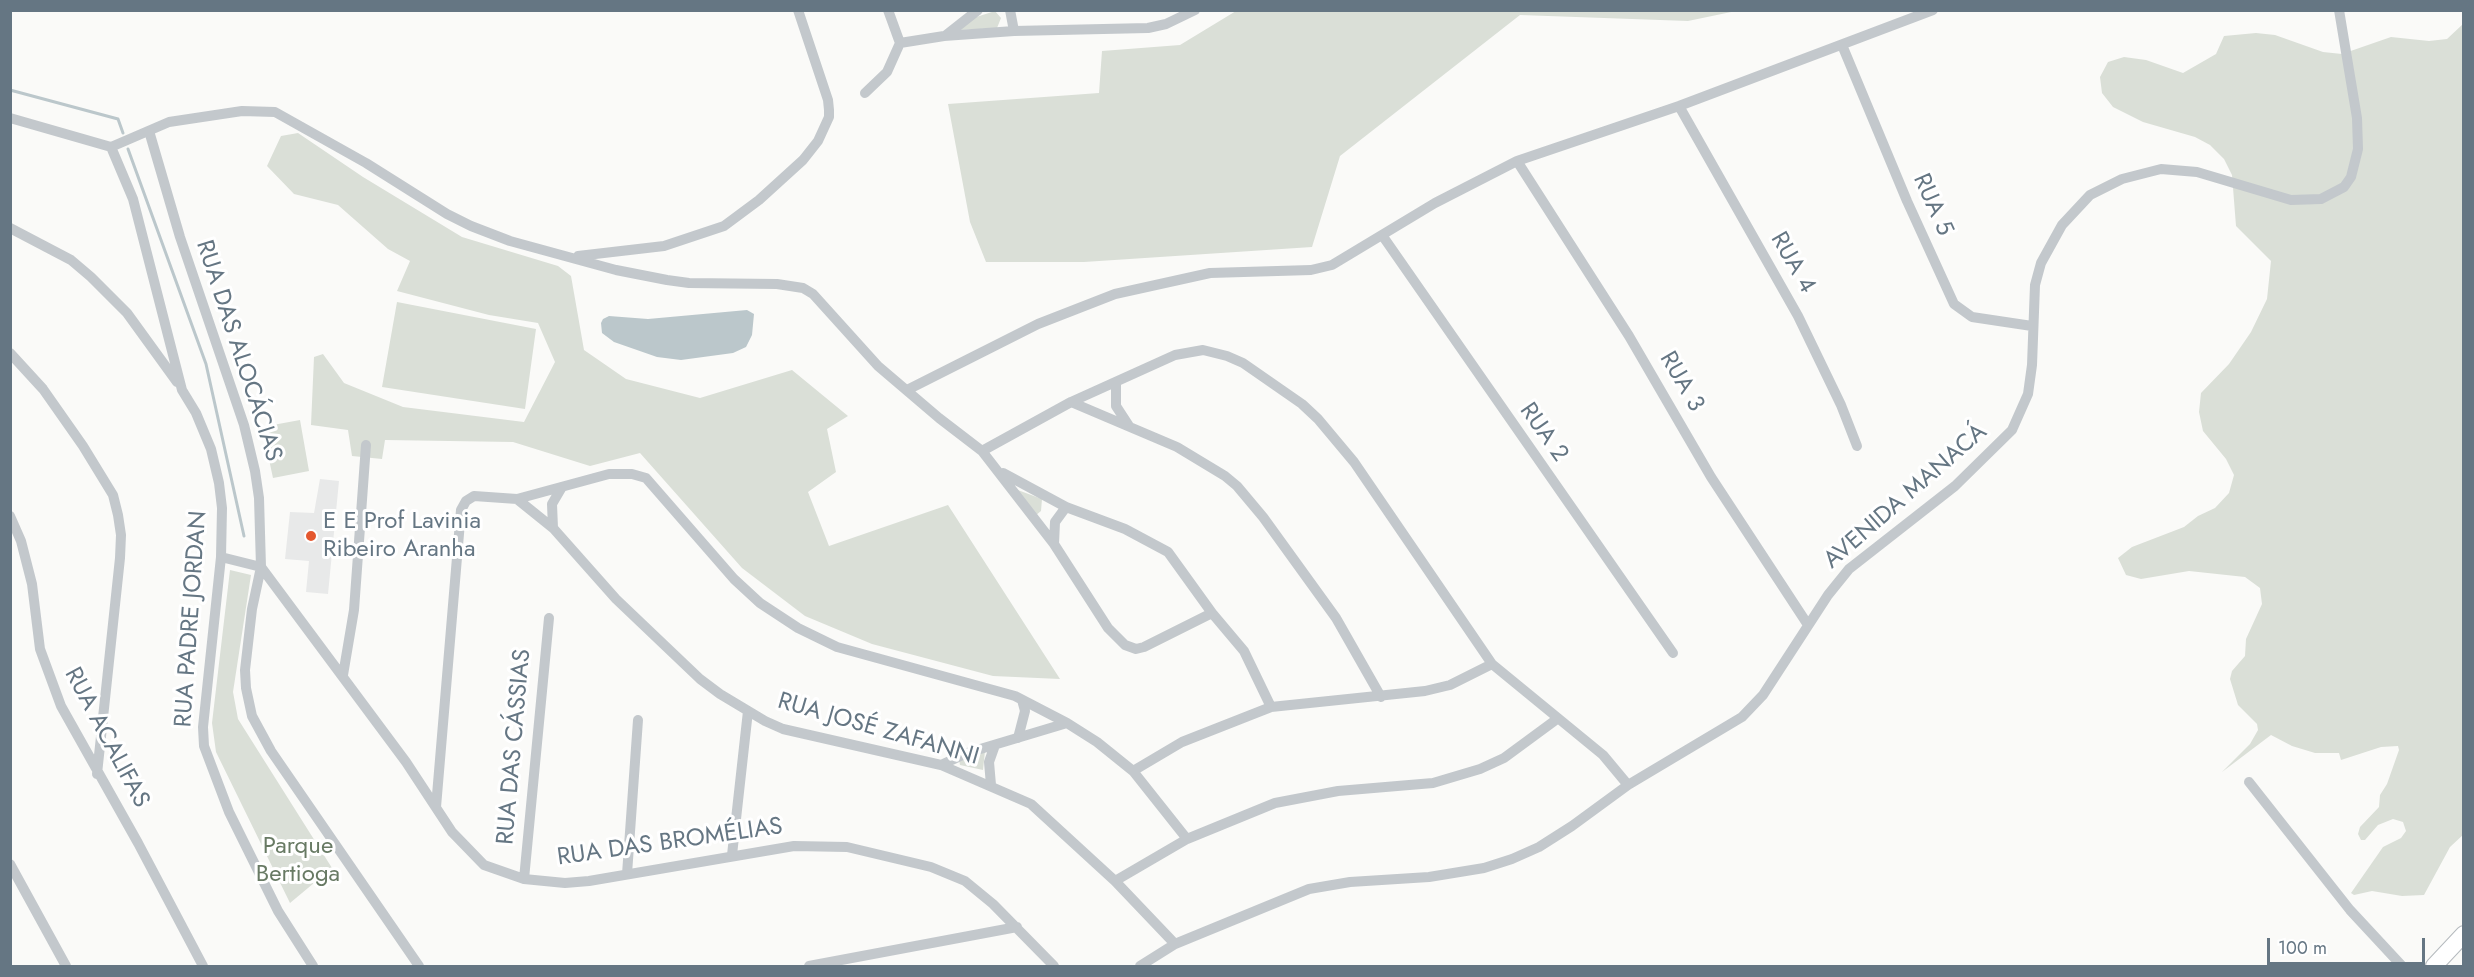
<!DOCTYPE html>
<meta charset="utf-8">
<style>
body{margin:0}
#map{position:relative;width:2474px;height:977px;overflow:hidden;background:#fafaf8;font-family:Jost,sans-serif}
canvas{display:block}
.frame{position:absolute;inset:0;border:12px solid #657683;pointer-events:none}
.scale{position:absolute;left:2267px;top:938px;width:158px;height:27px;box-sizing:border-box;border:3px solid #657683;border-top:0;padding-left:8px;font-size:18px;line-height:21px;white-space:nowrap;color:#657683;-webkit-text-stroke:4px #fff;paint-order:stroke}
</style>
<div id="map">
<canvas width="2474" height="977"></canvas>
<div class="frame"></div>
<div class="scale">100 m</div>
</div>
<script>
const context = document.querySelector('canvas').getContext('2d');
context.lineJoin = 'round';
function fill(path, color) { context.fillStyle = color; context.fill(path, 'evenodd'); }
const shape = rows => new Path2D(rows.map(r => 'M' + r).join(''));
function strokePath(path, color, width, dash) { context.strokeStyle = color; context.lineWidth = width; context.lineCap = dash ? 'butt' : 'round'; context.setLineDash(dash || []); context.stroke(path); }
function write(font, color, halo, rows, align = 'center') {
  context.font = font + ' Jost,sans-serif'; context.lineWidth = 6; context.setLineDash([]); context.textBaseline = 'middle'; context.strokeStyle = halo; context.fillStyle = color; for (const [text, x, y, turn = 0] of rows) {
    context.save(); context.translate(x, y); context.rotate((+turn || 0) * Math.PI / 180); context.textAlign = isNaN(turn) ? turn : align; if (halo) context.strokeText(text, 0, 0); context.fillText(text, 0, 0); context.restore();
  }
}
const built = shape([
 [320,479,339,481,328,594,306,592,309,561,285,559,290,512,314,513]
]);
const green = shape([
 [995,11,1001,18,997,28,961,30,967,20],
 [1236,11,1236,10,1736,11,1688,21,1520,15,1340,156,1312,247,1084,262,986,262,970,222,948,104,1099,93,1102,51,1180,45],
 [2463,24,2464,834,2450,847,2424,895,2402,896,2372,891,2354,895,2351,893,2383,847,2401,838,2406,831,2403,822,2393,819,2378,825,2365,840,2361,840,2358,834,2360,827,2379,807,2380,795,2387,784,2399,750,2398,746,2381,747,2341,760,2339,753,2315,753,2292,746,2271,735,2222,772,2250,744,2258,730,2257,724,2238,705,2230,679,2232,671,2245,656,2246,639,2262,604,2260,588,2245,577,2189,571,2141,579,2126,575,2118,558,2132,547,2184,527,2198,516,2215,508,2229,493,2234,475,2226,459,2203,431,2199,412,2201,393,2229,364,2251,332,2267,299,2271,261,2236,226,2232,175,2224,159,2210,145,2195,137,2143,122,2113,107,2102,93,2100,77,2108,62,2124,57,2146,60,2183,73,2216,54,2224,36,2256,33,2275,35,2323,52,2342,54,2391,37,2429,41,2447,39],
 [298,133,363,177,462,237,558,266,571,276,584,350,626,379,700,398,792,370,848,416,827,429,836,472,808,492,829,546,948,505,1060,679,993,676,872,644,805,616,742,568,640,453,590,466,513,442,385,440,382,459,352,456,348,430,311,425,314,357,323,354,344,383,403,407,524,422,555,362,538,323,489,315,397,291,410,261,388,249,338,205,294,194,267,166,281,136],
 [397,302,536,329,525,409,382,387],
 [300,420,309,471,273,478,262,427],
 [1015,489,1042,499,1041,511,1035,516],
 [230,570,251,575,233,692,238,719,332,868,290,903,216,752,212,723],
 [985,751,983,770,960,765,959,760]
]);
const water = shape([
 [747,310,754,314,752,335,746,347,733,353,681,360,657,357,614,342,602,333,601,323,603,319,609,316,648,319]
]);
const stream = shape([
 [10,90,118,119,123,133],
 [128,149,206,364,244,536]
]);
const street = shape([
 [1010,10,1014,31],
 [945,36,978,10],
 [900,43,944,36,1014,31,1148,28,1166,24,1195,10],
 [1842,45,1907,201,1954,304,1972,317,2032,326],
 [865,93,887,72,900,43,888,10],
 [1679,106,1798,316,1841,405,1857,446],
 [10,118,111,147,133,199,182,390,196,413,211,449,219,483,222,508,221,557,203,727,204,746,229,812,278,911,313,966],
 [149,131,180,237,244,425,255,471,259,498,261,567,252,609,245,670,246,688,252,716,271,751,419,966],
 [111,147,169,122,242,111,275,112,366,163,447,214,471,226,510,241,616,270,667,280,689,283,777,284,803,288,813,294,878,366,939,418,982,451,1054,544,1108,628,1125,645,1136,649,1144,647,1212,613],
 [1517,161,1629,336,1711,477,1808,625],
 [10,228,71,260,91,277,127,313,177,382],
 [1382,235,1673,653],
 [578,256,664,246,724,226,759,200,803,160,818,141,829,117,829,110,828,100,798,10],
 [10,353,43,389,83,446,113,495,118,515,121,535,120,558,97,774],
 [1116,382,1116,406,1129,426],
 [907,390,1038,324,1115,294,1210,273,1311,270,1332,265,1435,203,1517,161,1679,106,1933,10],
 [1071,402,1177,447,1225,476,1237,486,1263,517,1336,618,1381,697],
 [982,451,1071,402,1175,355,1203,350,1227,356,1243,363,1302,404,1318,419,1354,462,1492,664,1603,755,1628,785],
 [1003,473,1066,507,1125,529,1168,552,1212,613,1244,651,1271,707],
 [517,499,609,474,632,474,646,478,734,579,760,603,798,628,837,647,1015,696,1067,723,1097,742,1133,771,1187,839],
 [10,516,21,541,32,584,40,649,61,706,138,843,203,966],
 [553,528,552,504,562,487],
 [1054,544,1055,522,1066,507],
 [221,557,261,567,406,762,452,832,484,865,524,879,565,883,589,881,794,846,847,847,931,867,965,881,993,904,1054,966],
 [343,675,354,610,366,445],
 [1018,738,1025,711,1022,700],
 [941,765,967,753,1067,723],
 [1133,771,1182,742,1271,707,1425,691,1450,685,1492,664],
 [2249,782,2350,910,2402,966],
 [991,785,989,762,995,745],
 [436,807,461,510,466,501,474,496,517,499,553,528,616,599,700,679,720,694,765,721,783,729,941,765,1031,804,1115,881,1175,944],
 [732,855,748,711],
 [10,864,66,966],
 [627,874,638,720],
 [524,879,549,618],
 [1115,881,1187,839,1275,803,1338,791,1433,783,1480,769,1504,758,1557,719],
 [809,966,1017,927],
 [1140,966,1175,944,1309,889,1350,882,1429,877,1484,868,1512,859,1539,847,1572,826,1628,785,1742,717,1763,695,1828,595,1849,569,1955,486,2012,430,2028,394,2032,365,2035,285,2041,263,2062,225,2090,195,2122,179,2161,169,2197,172,2291,200,2321,199,2344,187,2351,177,2358,149,2357,118,2339,10]
]);
const primary = shape([
 [2434,966,2464,934]
]);
const markers = [
 [311,536,6,"#e4572e"]
];
const streetNames = [
 ["RUA 5",1932,205,66],
 ["RUA 4",1792,263,60],
 ["RUA DAS ALOCÁCIAS",238,351,72],
 ["RUA 3",1681,382,60],
 ["RUA 2",1543,433,55],
 ["AVENIDA MANACÁ",1906,497,-41],
 ["RUA PADRE JORDAN",192,619,-86],
 ["RUA JOSÉ ZAFANNI",878,730,16],
 ["RUA ACALIFAS",106,738,62],
 ["RUA DAS CÁSSIAS",515,747,-85],
 ["RUA DAS BROMÉLIAS",670,843,-8]
];
const poiNames = [
 ["E E Prof Lavinia",323,522],
 ["Ribeiro Aranha",323,550]
];
const parkNames = [
 ["Parque",298,847],
 ["Bertioga",298,875]
];
fill(built, '#e8e9e9');
fill(green, '#dadfd7');
fill(water, '#bbc7cb');
strokePath(stream, '#bbc7cb', 3);
strokePath(primary, '#b5babe', 18);
strokePath(street, '#c3c8cc', 10);
strokePath(primary, '#fff', 16);
for (const [x, y, r, color] of markers) { const dot = new Path2D(); dot.arc(x, y, r, 0, 2 * Math.PI); context.fillStyle = color; context.fill(dot); strokePath(dot, '#fff', 2); }
write('24px', '#657683', '#fff', streetNames);
write('24px', '#657683', '#fff', poiNames, 'left');
write('24px', '#687a64', '#fff', parkNames);
</script>
